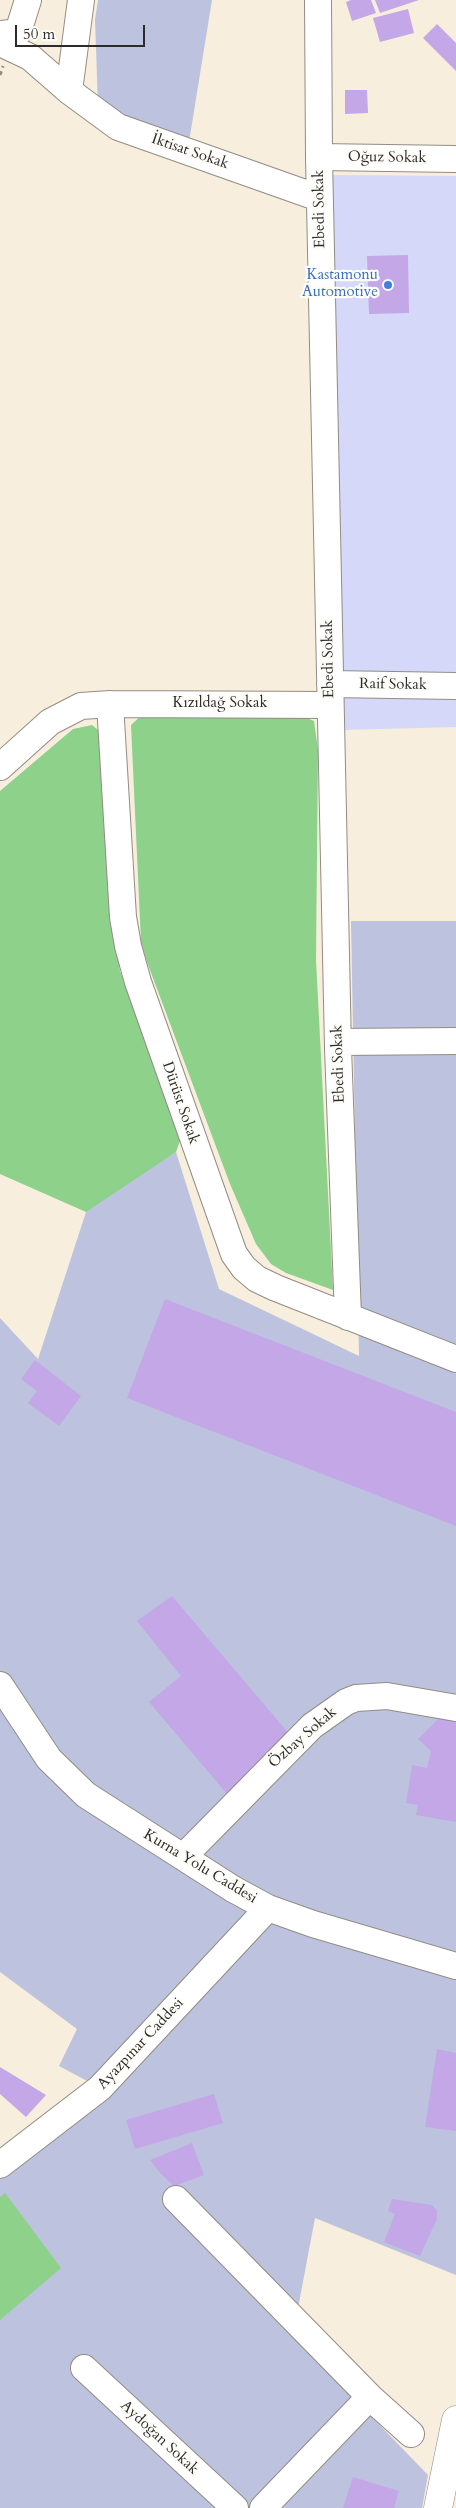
<!DOCTYPE html>
<meta charset="utf-8">
<style>
body{margin:0}
#map{position:relative;width:456px;height:2508px;overflow:hidden;background:#f8eedd;font-family:Cardo,serif}
canvas{display:block}
.scale{position:absolute;left:15px;top:25px;width:130px;height:22px;box-sizing:border-box;border:2px solid #2b2b2b;border-top:0;padding-left:6px;font-size:15px;line-height:18px;white-space:nowrap;color:#2b2b2b;-webkit-text-stroke:4px #fdfcf7;paint-order:stroke}
</style>
<div id="map">
<canvas width="456" height="2508"></canvas>
<div class="scale">50 m</div>
</div>
<script>
const context = document.querySelector('canvas').getContext('2d');
context.lineJoin = 'round';
function fill(path, color) { context.fillStyle = color; context.fill(path, 'evenodd'); }
const shape = rows => new Path2D(rows.map(r => 'M' + r).join(''));
function strokePath(path, color, width, dash) { context.strokeStyle = color; context.lineWidth = width; context.lineCap = dash ? 'butt' : 'round'; context.setLineDash(dash || []); context.stroke(path); }
function write(font, color, halo, rows, align = 'center') {
  context.font = font + ' Cardo,serif'; context.lineWidth = 4.5; context.setLineDash([]); context.textBaseline = 'middle'; context.strokeStyle = halo; context.fillStyle = color; for (const [text, x, y, turn = 0] of rows) {
    context.save(); context.translate(x, y); context.rotate((+turn || 0) * Math.PI / 180); context.textAlign = isNaN(turn) ? turn : align; if (halo) context.strokeText(text, 0, 0); context.fillText(text, 0, 0); context.restore();
  }
}
const built = shape([
 [332,175,456,176,456,727,343,730]
]);
const industrial = shape([
 [98,0,212,0,189,142,98,106,95,20],
 [351,921,456,921,456,2275,315,2218,296,2319,368,2413,428,2475,422,2508,0,2508,0,2171,106,2091,59,2066,77,2029,0,1972,0,1318,38,1359,88,1206,176,1152,219,1289,359,1356]
]);
const green = shape([
 [145,712,300,715,314,721,318,750,316,960,333,1290,286,1273,271,1264,256,1244,230,1184,147,962,141,942,131,725],
 [92,725,102,733,115,932,120,971,182,1135,176,1152,86,1212,0,1174,0,791,73,729],
 [5,2193,61,2268,0,2320,0,2197]
]);
const building = shape([
 [351,0,371,0,376,13,352,21,346,2],
 [375,0,419,0,380,13],
 [408,9,414,33,380,42,373,18],
 [437,24,456,43,456,71,423,38],
 [345,90,367,90,368,113,345,114],
 [408,255,409,313,369,314,367,256],
 [165,1299,456,1412,456,1526,127,1398],
 [35,1360,81,1396,59,1426,28,1403,37,1391,21,1379],
 [172,1596,290,1735,228,1795,149,1702,181,1676,137,1621],
 [439,1718,456,1721,456,1822,416,1815,418,1805,406,1803,412,1765,427,1768,431,1751,418,1739],
 [437,2049,456,2053,456,2131,425,2127],
 [0,2067,46,2095,26,2117,0,2094],
 [214,2094,223,2123,135,2149,126,2120],
 [192,2143,204,2175,174,2186,161,2174,150,2160],
 [392,2199,432,2205,437,2210,437,2219,420,2256,384,2242,395,2214,388,2211],
 [353,2477,399,2491,394,2508,343,2508]
]);
const path = shape([
 [0,75,3,66]
]);
const minor = shape([
 [318,0,319,157,338,1048,348,1317],
 [0,34,18,32,28,0],
 [0,43,30,57,69,91,118,127,319,198],
 [69,91,81,0],
 [319,157,456,159],
 [330,684,456,686],
 [110,704,123,917,128,946,138,982,234,1254,244,1268,257,1279,276,1288,456,1359],
 [0,767,50,722,81,706,110,704,330,705],
 [338,1042,456,1041],
 [0,1685,49,1759,86,1795,233,1889,268,1908,313,1924,456,1966],
 [183,1857,312,1726,346,1702,356,1698,387,1696,456,1708],
 [0,2165,100,2088,268,1908],
 [176,2199,372,2399,411,2434],
 [84,2368,235,2508],
 [263,2508,362,2405]
]);
const major = shape([
 [438,2508,456,2420]
]);
const markers = [
 [388,285,5,"#3f7fe0"]
];
const streetNames = [
 ["İktisat Sokak",190,152,19],
 ["Oğuz Sokak",387,158,1],
 ["Ebedi Sokak",320,209,-91],
 ["Ebedi Sokak",329,659,-91],
 ["Raif Sokak",393,685,1],
 ["Kızıldağ Sokak",220,704],
 ["Ebedi Sokak",339,1064,-92],
 ["Dürüst Sokak",180,1103,71],
 ["Özbay Sokak",303,1738,-41],
 ["Kurna Yolu Caddesi",200,1867,31],
 ["Ayazpınar Caddesi",141,2044,-47],
 ["Aydoğan Sokak",159,2438,43]
];
const shopNames = [
 ["Kastamonu",378,276],
 ["Automotive",378,293]
];
fill(built, '#d5d8f9');
fill(industrial, '#bdc3de');
fill(green, '#8dd18b');
fill(building, '#c3a7e7');
strokePath(minor, '#928c84', 28);
strokePath(major, '#928c84', 29);
strokePath(path, '#928c84', 3, [4, 4]);
strokePath(minor, '#fff', 26);
strokePath(major, '#fff', 28);
for (const [x, y, r, color] of markers) { const dot = new Path2D(); dot.arc(x, y, r, 0, 2 * Math.PI); context.fillStyle = color; context.fill(dot); strokePath(dot, '#fdfcf7', 2); }
write('15px', '#2b2b2b', '#fdfcf7', streetNames);
write('15px', '#366cbe', '#fdfcf7', shopNames, 'right');
</script>
